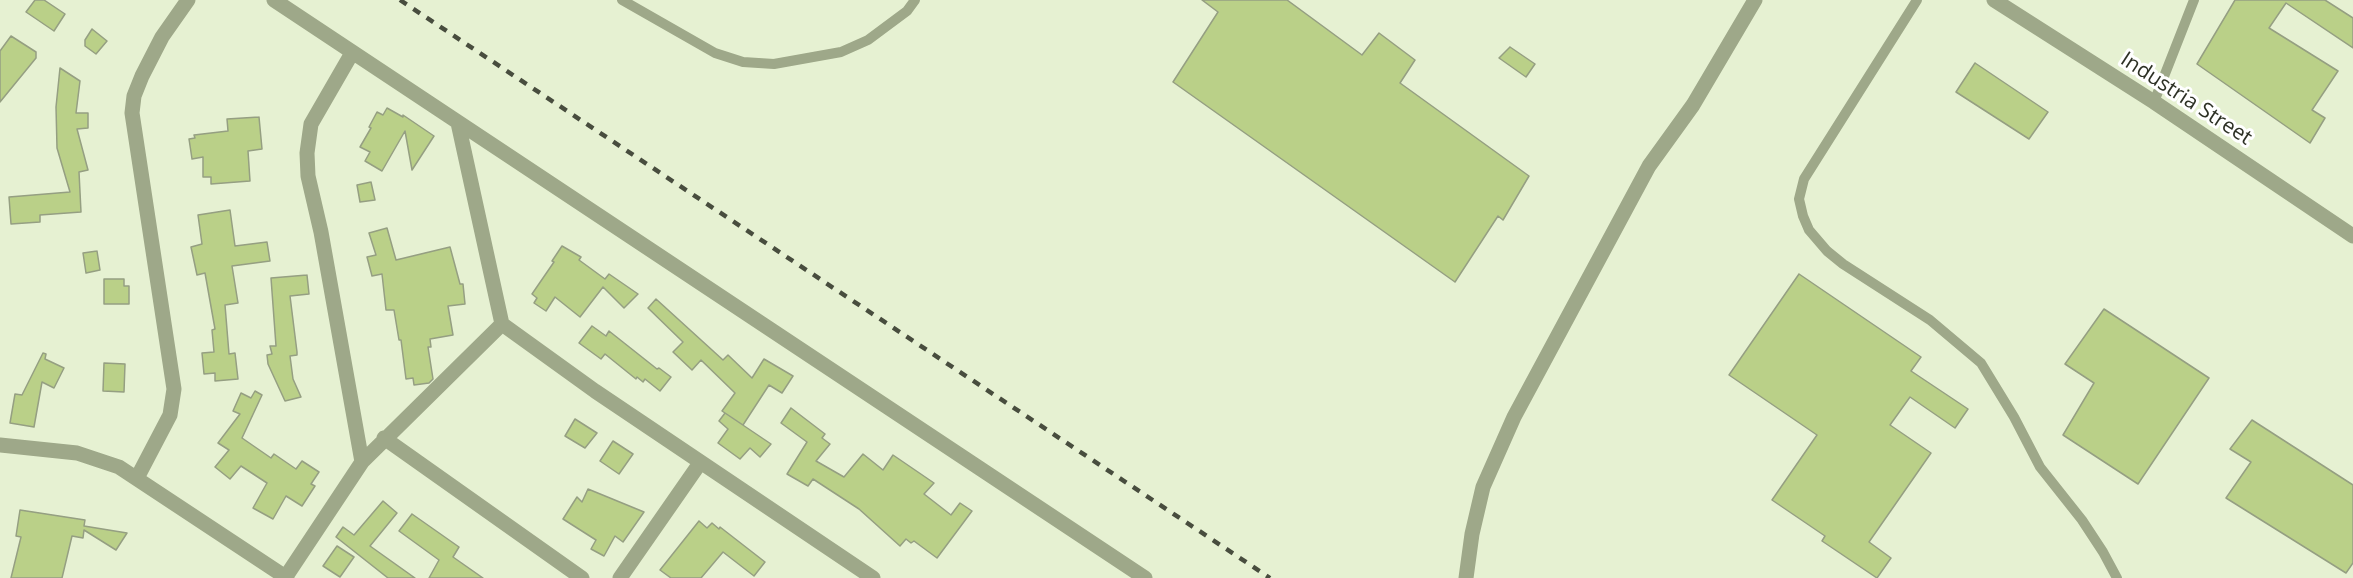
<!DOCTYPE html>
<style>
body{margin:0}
canvas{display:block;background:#e6f1d2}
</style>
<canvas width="2353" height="578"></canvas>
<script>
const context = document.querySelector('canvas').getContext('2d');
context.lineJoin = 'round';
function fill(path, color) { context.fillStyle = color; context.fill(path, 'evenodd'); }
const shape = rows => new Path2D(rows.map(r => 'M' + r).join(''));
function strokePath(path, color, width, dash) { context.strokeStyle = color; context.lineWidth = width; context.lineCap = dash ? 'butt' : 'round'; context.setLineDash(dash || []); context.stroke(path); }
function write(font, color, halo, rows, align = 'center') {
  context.font = font + ' "Open Sans",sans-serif'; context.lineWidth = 6; context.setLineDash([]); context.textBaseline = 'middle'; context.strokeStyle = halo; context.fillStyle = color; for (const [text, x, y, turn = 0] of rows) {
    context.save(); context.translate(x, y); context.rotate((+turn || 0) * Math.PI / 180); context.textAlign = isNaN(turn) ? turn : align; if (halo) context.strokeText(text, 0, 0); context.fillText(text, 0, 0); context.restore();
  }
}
const building = shape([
 [35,0,44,0,65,14,54,31,26,12,35,0],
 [1202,0,1287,0,1362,55,1379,33,1415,60,1400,83,1529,176,1503,220,1498,216,1455,282,1173,82,1218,12,1202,0],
 [2235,0,2325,0,2353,18,2353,48,2286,3,2269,28,2338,71,2312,110,2325,118,2310,143,2197,64,2235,0],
 [92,29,107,41,96,54,85,46,85,40,92,29],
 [11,36,36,52,36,58,0,102,0,51,11,36],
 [1510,47,1535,64,1526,77,1499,58,1510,47],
 [1975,63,2048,112,2029,139,1956,92,1975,63],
 [60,68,80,81,76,113,88,113,88,128,77,129,88,170,79,172,81,212,40,215,40,222,11,224,9,197,70,192,57,148,56,107,60,68],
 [387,108,403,117,403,115,434,136,412,170,405,131,382,171,365,161,370,152,360,147,371,128,369,127,377,112,383,115,387,108],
 [259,117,262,149,248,151,250,181,211,184,211,177,203,177,203,157,192,159,189,139,195,138,194,135,228,131,227,119,259,117],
 [371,182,375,200,360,202,357,185,371,182],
 [230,210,235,246,267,242,270,261,232,266,238,303,225,305,229,354,235,353,238,379,215,381,215,373,204,374,202,353,214,352,212,330,215,329,205,273,197,275,191,247,202,244,198,215,230,210],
 [387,228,396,260,450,247,460,284,463,284,465,304,448,306,453,335,430,339,431,347,428,347,433,379,429,383,414,385,413,378,406,379,401,340,399,340,394,310,386,310,382,274,372,276,367,257,376,255,369,233,387,228],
 [562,246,581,257,579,260,605,279,609,274,638,294,624,308,603,287,580,317,555,297,546,311,534,303,537,298,532,294,554,262,552,261,562,246],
 [97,251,100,270,86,273,83,253,97,251],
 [1799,274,1921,357,1911,371,1968,409,1955,428,1910,397,1890,425,1931,453,1869,542,1891,558,1877,578,1822,541,1825,536,1772,500,1817,435,1729,375,1799,274],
 [307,275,309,294,290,296,297,352,297,355,290,356,293,379,301,397,285,401,268,364,267,355,272,354,270,346,276,346,271,278,307,275],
 [104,279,124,279,124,286,129,286,129,304,104,304,104,279],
 [656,299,723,360,728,355,752,378,764,359,793,376,782,393,769,385,743,425,725,413,771,444,760,457,750,448,740,459,718,443,728,429,719,421,725,413,722,411,735,393,701,360,692,370,673,352,683,342,648,308,656,299],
 [2104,309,2209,378,2138,484,2063,435,2094,383,2065,364,2104,309],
 [592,326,606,336,609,331,657,369,659,368,671,377,660,391,645,379,643,382,637,377,636,379,605,354,601,359,579,343,592,326],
 [43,353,46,354,45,359,64,368,54,388,42,382,34,427,10,423,15,394,22,395,43,353],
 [104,363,125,364,124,392,103,391,104,363],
 [255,391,262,395,242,438,271,458,274,454,296,469,302,461,319,472,311,484,315,486,302,506,286,496,273,519,253,508,267,483,241,466,230,479,215,467,229,450,218,443,240,414,233,411,241,393,251,398,255,391],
 [791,408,825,434,822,438,830,444,816,461,844,477,863,454,883,470,893,455,934,483,924,494,951,515,960,503,972,511,937,558,914,541,911,543,906,539,900,546,859,509,813,479,808,486,787,474,807,442,781,423,791,408],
 [575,419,597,433,585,448,565,436,575,419],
 [2252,420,2353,485,2353,563,2346,573,2226,498,2251,462,2230,449,2252,420],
 [613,441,633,454,619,474,600,461,613,441],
 [588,489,644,512,623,542,615,536,604,556,591,549,596,540,563,519,577,497,582,502,588,489],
 [383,501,397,513,370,546,415,578,388,578,336,537,343,527,354,535,383,501],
 [20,510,85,520,84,526,127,533,116,550,84,530,83,538,72,536,62,578,11,578,21,537,16,536,20,510],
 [412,514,459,547,453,557,483,578,429,578,439,560,399,531,412,514],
 [699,521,707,528,712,523,719,529,720,527,765,562,754,576,723,552,701,578,671,578,660,570,699,521],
 [337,546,354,557,340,577,323,566,337,546]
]);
const service = shape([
 [622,0,715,53,743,62,774,64,841,52,868,40,907,11,915,0],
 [1917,0,1804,179,1799,199,1803,216,1809,230,1827,251,1843,264,1930,320,1981,363,2014,417,2040,467,2082,520,2103,552,2117,578],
 [2154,102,2194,0]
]);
const minor = shape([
 [274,0,1145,578],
 [1994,0,2154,102,2353,236],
 [352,53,311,124,307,153,308,176,321,232,362,462],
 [502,324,595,391,873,578],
 [384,438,582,578],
 [0,445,77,453,119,467,287,578],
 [137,478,170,415,174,389,132,113,134,96,142,76,162,37,188,0],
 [285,578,362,462,502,324,458,123],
 [620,578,700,463]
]);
const tertiary = shape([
 [1466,578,1472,534,1483,487,1514,417,1649,166,1693,105,1755,0]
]);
const rail = shape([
 [400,0,1270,578]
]);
const streetNames = [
 ["Industria Street",2186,99,33]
];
fill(building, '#bad088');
strokePath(building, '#959f82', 1.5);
strokePath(service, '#9ea889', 10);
strokePath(minor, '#9ea889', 15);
strokePath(tertiary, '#9ea889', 15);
strokePath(rail, '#484d3e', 4.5, [8, 8]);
write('21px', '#2d3125', '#fff', streetNames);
</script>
